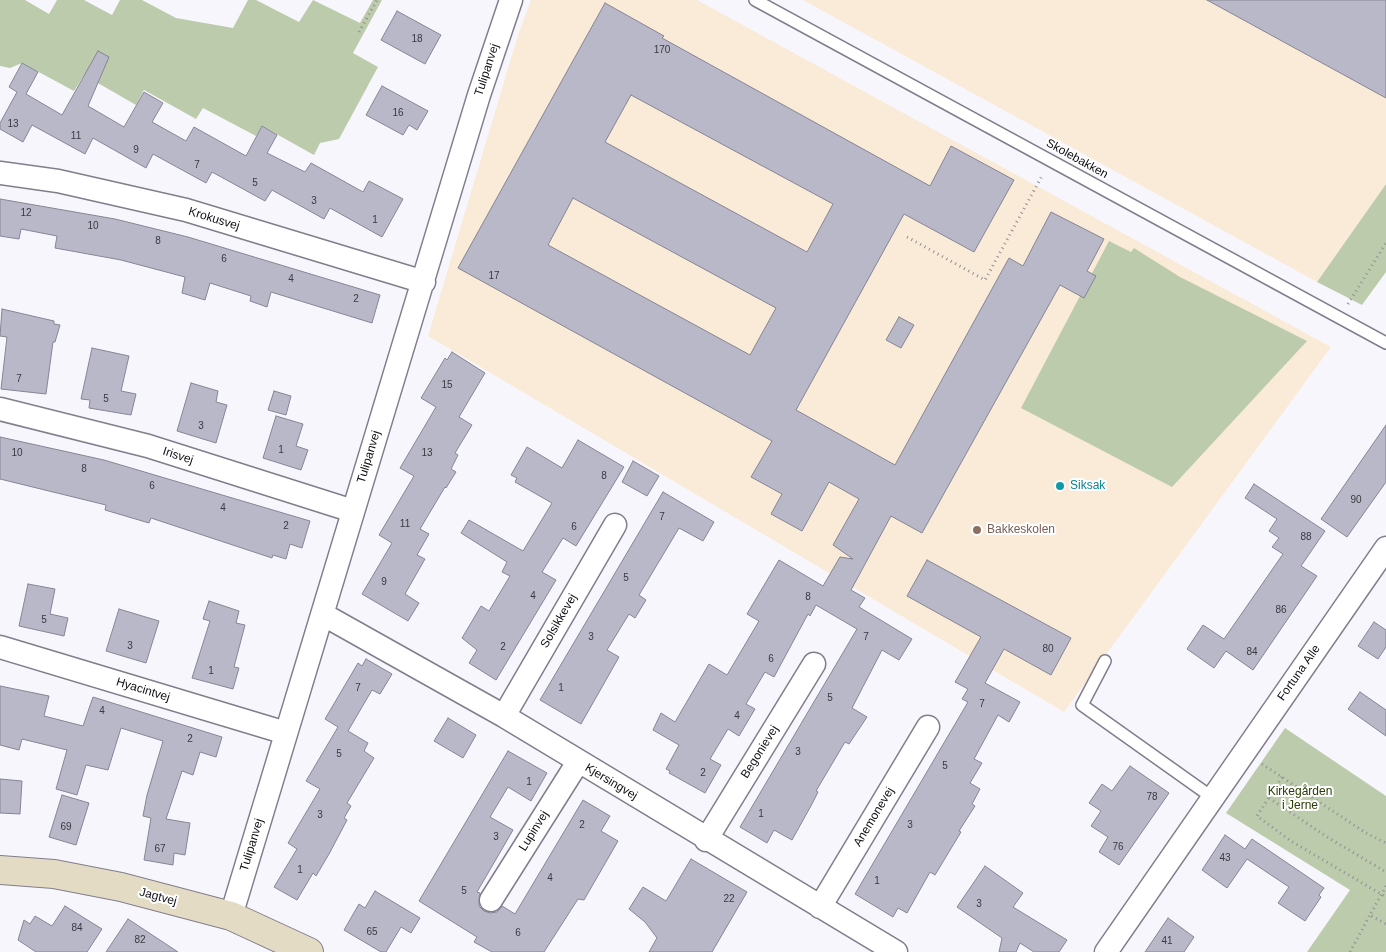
<!DOCTYPE html>
<meta charset="utf-8">
<style>
body{margin:0}
canvas{display:block;background:#f8f6fd}
</style>
<canvas width="1386" height="952"></canvas>
<script>
const context = document.querySelector('canvas').getContext('2d');
context.lineJoin = 'round';
function fill(path, color) { context.fillStyle = color; context.fill(path, 'evenodd'); }
const shape = rows => new Path2D(rows.map(r => 'M' + r).join(''));
function strokePath(path, color, width, dash) { context.strokeStyle = color; context.lineWidth = width; context.lineCap = dash ? 'butt' : 'round'; context.setLineDash(dash || []); context.stroke(path); }
function write(font, color, halo, rows, align = 'center') {
  context.font = font + ' Helvetica,sans-serif'; context.lineWidth = 4; context.setLineDash([]); context.textBaseline = 'middle'; context.strokeStyle = halo; context.fillStyle = color; for (const [text, x, y, turn = 0] of rows) {
    context.save(); context.translate(x, y); context.rotate((+turn || 0) * Math.PI / 180); context.textAlign = isNaN(turn) ? turn : align; if (halo) context.strokeText(text, 0, 0); context.fillText(text, 0, 0); context.restore();
  }
}
const education = shape([
 [531,0,697,0,1331,347,1064,712,428,336,518,35],
 [803,0,1386,0,1386,184,1317,282]
]);
const green = shape([
 [0,0,25,0,49,14,57,0,84,0,112,15,120,0,142,0,176,18,233,28,248,0,256,0,299,22,313,0,360,23,373,0,382,0,353,53,378,67,339,139,320,143,314,155,262,126,256,136,203,108,196,119,144,90,136,105,84,75,74,91,22,63,10,68,0,66],
 [1386,184,1386,272,1362,305,1317,282],
 [1109,241,1131,252,1134,248,1180,277,1307,341,1172,487,1021,408],
 [1285,728,1386,796,1386,952,1307,952,1350,890,1226,813]
]);
const building = shape([
 [1207,0,1386,0,1386,98,1207,0],
 [605,3,664,36,662,38,930,186,951,146,1014,180,974,252,904,214,796,410,895,465,1009,258,1023,266,1051,212,1104,239,1087,271,1096,276,1084,298,1060,285,922,533,891,516,851,590,865,598,859,607,912,639,899,660,882,650,852,708,867,717,849,744,845,742,816,791,818,792,812,804,792,840,774,830,767,843,740,827,857,629,816,605,810,616,808,614,774,677,765,672,746,704,755,709,739,736,728,729,710,759,721,765,705,793,669,773,670,771,666,769,679,745,653,730,661,713,675,722,709,664,727,675,759,621,747,614,779,560,823,586,840,557,853,559,833,545,859,499,829,482,802,531,771,514,782,494,751,477,772,441,458,268,605,3],
 [631,95,833,204,807,252,605,142,631,95],
 [573,198,776,308,750,355,548,245,573,198],
 [397,11,441,35,425,64,381,40,397,11],
 [98,51,109,57,88,106,124,127,144,92,163,103,152,122,186,141,194,127,246,156,262,126,277,135,267,153,305,172,311,163,363,192,369,181,403,199,382,237,330,208,324,219,272,190,265,201,212,172,206,183,153,154,146,168,93,138,85,154,32,125,23,142,0,129,0,123,17,92,9,87,22,63,38,72,26,94,62,115,98,51],
 [382,86,428,111,417,130,409,125,403,135,366,115,382,86],
 [0,199,115,219,188,237,380,295,372,323,271,292,267,307,250,301,251,296,210,283,205,300,182,293,185,277,121,260,55,248,57,236,21,229,19,239,0,236,0,199],
 [2,309,54,321,54,324,60,325,55,342,53,342,46,394,1,389,7,337,0,336,2,309],
 [899,317,914,325,901,348,886,340,899,317],
 [92,348,129,356,121,391,136,394,131,415,89,408,90,400,81,399,92,348],
 [452,352,485,373,459,417,472,425,455,453,458,455,451,469,456,472,446,488,445,487,420,529,429,534,417,555,425,559,405,594,419,603,408,621,362,594,392,543,379,535,414,476,400,468,436,407,421,398,445,358,447,360,452,352],
 [191,383,218,391,216,402,227,405,216,443,177,431,191,383],
 [274,391,291,396,286,415,268,410,274,391],
 [276,416,303,424,296,446,308,450,301,470,263,458,276,416],
 [1386,425,1386,482,1347,537,1321,519,1386,425],
 [0,437,104,460,310,521,302,548,290,544,286,559,273,555,272,558,151,518,149,523,105,510,106,505,0,479,0,437],
 [578,440,624,467,576,546,563,538,542,572,556,580,496,680,469,663,477,650,462,638,481,606,489,611,510,576,502,572,507,562,461,533,469,520,523,551,552,503,515,482,517,478,511,475,527,447,562,468,578,440],
 [633,461,659,476,647,496,622,482,633,461],
 [1254,484,1325,531,1301,566,1317,576,1253,670,1226,651,1214,668,1187,649,1203,625,1224,639,1283,554,1272,547,1279,538,1269,531,1277,519,1245,498,1254,484],
 [663,492,714,522,703,541,679,528,639,595,646,600,635,618,629,614,607,650,619,657,581,724,540,700,663,492],
 [927,560,1071,638,1051,675,1004,649,985,683,1020,702,1009,722,998,715,974,759,982,763,970,783,980,789,972,804,975,806,959,831,961,832,935,875,930,872,907,913,898,908,893,917,855,894,968,702,962,699,968,689,955,682,981,637,907,596,927,560],
 [28,584,55,589,50,614,68,618,64,636,19,626,28,584],
 [209,601,239,611,236,623,245,625,234,667,239,668,233,689,192,678,210,621,203,619,209,601],
 [119,609,159,621,146,663,106,651,119,609],
 [1374,622,1386,630,1386,647,1378,659,1358,646,1374,622],
 [366,659,392,674,380,694,372,690,348,731,368,743,364,751,374,758,347,803,351,806,344,818,347,820,329,854,316,876,313,873,297,900,274,887,297,849,288,843,320,789,306,781,338,727,325,719,358,663,362,666,366,659],
 [0,686,49,696,44,716,83,726,93,697,222,737,216,757,200,752,193,775,182,771,166,819,190,823,185,855,174,853,173,865,144,860,151,818,143,816,147,795,163,741,121,728,108,770,86,765,77,795,56,789,67,750,22,739,19,750,0,745,0,686],
 [1360,692,1386,710,1386,736,1348,709,1360,692],
 [448,718,476,735,463,758,434,741,448,718],
 [508,751,547,773,531,801,508,787,490,817,513,830,477,892,480,893,479,906,484,911,490,913,497,912,502,906,515,914,583,800,610,816,601,831,618,841,584,900,578,899,544,952,492,952,474,942,477,937,419,901,508,751],
 [1130,766,1169,793,1119,865,1099,852,1108,837,1091,826,1101,811,1089,803,1102,784,1112,791,1130,766],
 [0,779,22,781,20,814,0,813,0,779],
 [62,795,89,803,76,845,49,837,62,795],
 [1225,835,1245,849,1252,839,1324,888,1319,895,1321,897,1305,921,1278,903,1289,887,1247,859,1227,888,1202,870,1225,835],
 [691,859,747,892,712,952,649,952,657,938,645,922,629,909,643,887,666,901,691,859],
 [985,866,1023,893,1013,907,1067,940,1059,952,1034,952,1020,943,1016,952,999,952,1002,938,957,907,985,866],
 [375,891,420,918,411,933,401,927,386,952,381,952,344,930,359,904,365,908,375,891],
 [65,906,102,929,87,952,36,952,18,940,24,920,30,924,35,916,52,926,65,906],
 [1168,918,1194,937,1184,952,1145,952,1168,918],
 [128,919,178,952,106,952,128,919]
]);
const path = shape([
 [359,32,377,0],
 [907,237,985,280,1043,174],
 [1348,304,1386,243],
 [1262,764,1366,833,1386,843],
 [1282,777,1257,816,1291,841,1386,897],
 [1269,798,1327,837,1386,872],
 [1386,886,1370,915,1386,924],
 [1350,952,1370,915]
]);
const lane = shape([
 [755,0,1386,343],
 [1105,661,1082,705,1213,798]
]);
const street = shape([
 [0,173,58,181,186,210,424,282],
 [0,409,148,446,353,511],
 [324,615,504,716,896,952],
 [0,647,286,733],
 [504,716,615,525],
 [706,840,814,664],
 [491,900,578,762],
 [820,907,928,727],
 [231,916,479,95,511,0],
 [1106,952,1386,548]
]);
const secondary = shape([
 [0,870,54,874,121,887,231,916,309,952]
]);
const markers = [
 [1060,486,5,"#0f9aa8"],
 [977,530,5,"#8d6e63"]
];
const numberNames = [
 ["18",417,39],
 ["170",662,50],
 ["16",398,113],
 ["13",13,124],
 ["11",76,136],
 ["9",136,150],
 ["7",197,165],
 ["5",255,183],
 ["3",314,201],
 ["12",26,213],
 ["1",375,220],
 ["10",93,226],
 ["8",158,241],
 ["6",224,259],
 ["17",494,276],
 ["4",291,279],
 ["2",356,299],
 ["7",19,379],
 ["15",447,385],
 ["5",106,399],
 ["3",201,426],
 ["1",281,450],
 ["10",17,453],
 ["13",427,453],
 ["8",84,469],
 ["8",604,476],
 ["6",152,486],
 ["90",1356,500],
 ["4",223,508],
 ["7",662,517],
 ["11",405,524],
 ["2",286,526],
 ["6",574,527],
 ["88",1306,537],
 ["5",626,578],
 ["9",384,582],
 ["4",533,596],
 ["8",808,597],
 ["86",1281,610],
 ["5",44,620],
 ["3",591,637],
 ["7",866,637],
 ["3",130,646],
 ["2",503,647],
 ["80",1048,649],
 ["84",1252,652],
 ["6",771,659],
 ["1",211,671],
 ["7",358,688],
 ["1",561,688],
 ["5",830,698],
 ["7",982,704],
 ["4",102,711],
 ["4",737,716],
 ["2",190,739],
 ["3",798,752],
 ["5",339,754],
 ["5",945,766],
 ["2",703,773],
 ["1",529,782],
 ["78",1152,797],
 ["1",761,814],
 ["3",320,815],
 ["2",582,825],
 ["3",910,825],
 ["69",66,827],
 ["3",496,837],
 ["76",1118,847],
 ["67",160,849],
 ["43",1225,858],
 ["1",300,870],
 ["4",550,878],
 ["1",877,881],
 ["5",464,891],
 ["22",729,899],
 ["3",979,904],
 ["84",77,928],
 ["65",372,932],
 ["6",518,933],
 ["82",140,940],
 ["41",1167,941]
];
const streetNames = [
 ["Tulipanvej",487,70,-72],
 ["Skolebakken",1077,159,29],
 ["Krokusvej",214,219,17],
 ["Irisvej",178,456,18],
 ["Tulipanvej",369,457,-73],
 ["Solsikkevej",559,621,-60],
 ["Fortuna Alle",1299,673,-55],
 ["Hyacintvej",143,690,17],
 ["Begonievej",760,752,-58],
 ["Kjersingvej",611,782,31],
 ["Anemonevej",874,817,-59],
 ["Lupinvej",534,831,-58],
 ["Tulipanvej",252,845,-73],
 ["Jagtvej",158,897,15]
];
const cultureNames = [
 ["Siksak",1070,486]
];
const educationNames = [
 ["Bakkeskolen",987,530]
];
const parkNames = [
 ["Kirkegården",1300,792],
 ["i Jerne",1300,806]
];
fill(education, '#f9ebd8');
fill(green, '#bccbab');
fill(building, '#b9b8c8');
strokePath(building, '#868595', 1);
strokePath(lane, '#827d8b', 14);
strokePath(street, '#827d8b', 25);
strokePath(secondary, '#827d8b', 30);
strokePath(path, '#908e95', 3, [1, 4]);
strokePath(lane, '#fff', 11);
strokePath(street, '#fff', 22);
strokePath(secondary, '#e3dbc4', 28);
for (const [x, y, r, color] of markers) { const dot = new Path2D(); dot.arc(x, y, r, 0, 2 * Math.PI); context.fillStyle = color; context.fill(dot); strokePath(dot, '#fff', 2); }
write('10px', '#3a3840', null, numberNames);
write('12px', '#100e13', '#fff', streetNames);
write('12px', '#0d838f', '#fff', cultureNames, 'left');
write('12px', '#785e54', '#fff', educationNames, 'left');
write('12px', '#293c02', '#fff', parkNames);
</script>
